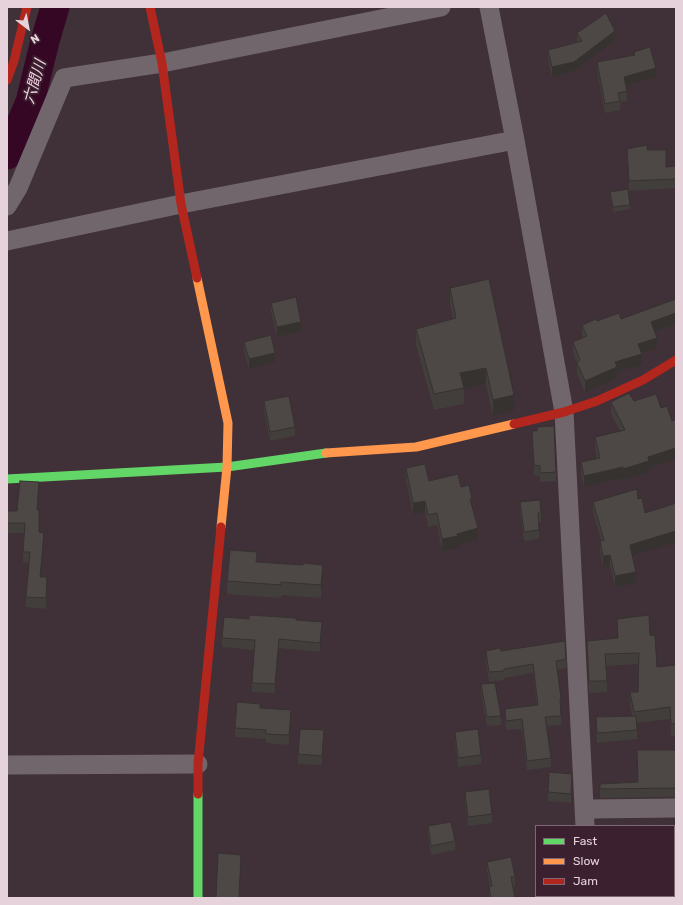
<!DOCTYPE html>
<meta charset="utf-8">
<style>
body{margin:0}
#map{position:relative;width:683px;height:905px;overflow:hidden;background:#403038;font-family:Rubik,sans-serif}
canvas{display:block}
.frame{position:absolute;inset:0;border:8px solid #e5d2db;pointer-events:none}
.legend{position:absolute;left:535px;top:825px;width:140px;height:72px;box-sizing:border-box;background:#3b202f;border:1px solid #7f6774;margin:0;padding:5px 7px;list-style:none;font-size:12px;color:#e5d2db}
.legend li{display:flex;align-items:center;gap:8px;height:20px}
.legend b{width:20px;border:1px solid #7f6774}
.north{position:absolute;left:8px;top:8px;width:40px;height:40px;-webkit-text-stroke:3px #3b202f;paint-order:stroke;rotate:148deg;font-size:11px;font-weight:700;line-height:16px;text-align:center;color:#e5d2db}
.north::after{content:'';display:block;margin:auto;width:14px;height:18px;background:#e5d2db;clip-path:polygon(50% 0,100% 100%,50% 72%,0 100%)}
</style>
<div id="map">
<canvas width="683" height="905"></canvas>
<div class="frame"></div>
<ul class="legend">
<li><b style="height:5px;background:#63d668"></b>Fast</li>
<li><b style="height:5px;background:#ff974d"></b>Slow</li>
<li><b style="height:5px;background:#b3261e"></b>Jam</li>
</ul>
<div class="north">N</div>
</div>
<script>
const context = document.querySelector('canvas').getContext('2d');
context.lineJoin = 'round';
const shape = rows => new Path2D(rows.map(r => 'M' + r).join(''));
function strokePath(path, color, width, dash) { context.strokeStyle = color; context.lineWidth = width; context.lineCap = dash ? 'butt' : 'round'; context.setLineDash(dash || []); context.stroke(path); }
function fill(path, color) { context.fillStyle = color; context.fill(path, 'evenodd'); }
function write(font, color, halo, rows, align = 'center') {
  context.font = font + ' Rubik,"Noto Sans JP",sans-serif'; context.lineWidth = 4; context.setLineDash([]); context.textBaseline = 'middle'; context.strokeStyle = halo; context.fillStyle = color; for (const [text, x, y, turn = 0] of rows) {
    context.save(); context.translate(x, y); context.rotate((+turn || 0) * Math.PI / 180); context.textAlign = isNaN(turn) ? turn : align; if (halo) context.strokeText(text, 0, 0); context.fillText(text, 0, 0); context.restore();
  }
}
const river = shape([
 [7,155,30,102,45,41,55,7]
]);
const street = shape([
 [489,7,515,140,564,412,585,826],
 [7,206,18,188,64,78,162,63,441,7],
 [7,241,181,204,515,140],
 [7,765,198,764],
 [585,816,590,809,676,808],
 [583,898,583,896]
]);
const fast = shape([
 [7,479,227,467,326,453],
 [198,794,198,898]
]);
const slow = shape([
 [197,278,228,423,227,467,221,527],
 [326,453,416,447,514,424]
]);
const jam = shape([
 [150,7,162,63,181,204,197,278],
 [7,80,14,61,27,7],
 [514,424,564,412,597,401,643,380,676,360],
 [198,794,198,764,221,527]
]);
const wall = shape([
 [577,33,615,40,574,71,552,77,548,59,548,50,577,42],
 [634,52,656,77,626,85,627,91,627,101,620,102,620,110,605,113,597,72,597,62,634,55],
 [627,149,647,150,666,167,676,166,676,188,629,191],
 [610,192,630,205,630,209,613,212,610,197],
 [450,288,514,411,493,416,486,384,464,389,464,404,434,410,416,345,416,329,453,318,450,304],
 [675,294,676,294,676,324,655,332,657,348,641,353,642,365,617,372,617,378,585,392,577,374,577,363,573,353,573,342,583,338,582,336,582,325,597,321,621,319,675,299],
 [271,303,301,331,277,337,271,312],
 [244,342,275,362,249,369,244,351],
 [264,401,295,427,295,436,270,441,264,410],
 [611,402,649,468,649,472,623,480,623,478,584,487,581,474,581,462,597,459,595,448,595,437,620,431,611,414],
 [537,427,556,472,556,481,540,482,540,476,534,475,532,431,537,431],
 [406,468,429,481,461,487,472,506,478,540,458,545,458,548,442,551,437,525,428,527,425,512,413,515,406,480],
 [39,493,38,510,39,532,44,543,41,577,47,588,46,609,26,607,26,597,29,563,23,562,23,552,24,533,7,533,7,511,17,511],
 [638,499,645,513,632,555,636,583,615,587,610,566,603,567,600,552,600,541,601,540,593,513,593,502],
 [520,502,541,513,541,522,539,522,539,539,524,541,520,511],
 [257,562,323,577,321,598,281,595,281,598,227,594,227,581],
 [249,619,296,620,322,631,320,652,279,648,275,693,252,692,252,683,254,650,222,647,222,638],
 [617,619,650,635,657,667,676,665,676,736,671,736,670,719,637,723,637,739,597,743,596,727,596,717,632,716,630,704,630,692,638,692,639,664,606,666,607,681,607,692,589,693,587,641,618,638],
 [486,651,501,651,566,659,566,668,557,670,561,698,561,725,547,726,551,758,551,767,527,770,522,729,506,730,505,718,505,709,537,705,533,673,504,678,504,680,489,682,486,661],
 [481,684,501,716,501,725,487,726,481,694],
 [260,708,291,719,289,745,266,743,266,739,235,737,235,728],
 [455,732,481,755,481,764,458,767,455,742],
 [324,740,322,765,298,764,298,754],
 [676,750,676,797,600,798,600,784,638,782,637,759],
 [572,774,571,803,548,801,548,792],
 [465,792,492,814,492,823,468,826,465,801],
 [428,826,455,841,455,850,431,855,428,836],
 [674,851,676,851,676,885,674,885],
 [487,862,515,877,515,886,513,886,515,898,489,898,489,887,490,887,487,871]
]);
const shadedWall = shape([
 [615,31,615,40,574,71,552,77,552,67],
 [656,68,656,77,624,86,624,77],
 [676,313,676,324,651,333,651,322],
 [301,322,301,331,277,337,277,327],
 [657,338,657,348,638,354,638,344],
 [275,353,275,362,249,369,249,359],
 [642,354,642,365,617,372,617,378,585,392,585,381,615,362],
 [486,368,486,384,464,389,460,373],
 [514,395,514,411,493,416,493,400],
 [676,448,676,459,649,468,649,472,623,480,623,469,648,457],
 [623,467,623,478,584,487,584,476],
 [39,482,39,493,37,520,37,510],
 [425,501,425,512,413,515,413,503],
 [478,528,478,540,458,545,458,548,442,551,442,539,457,534],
 [676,531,676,542,630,556,630,545],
 [44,533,44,543,40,587,40,577],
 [610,555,610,566,603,567,603,556],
 [323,565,323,577,321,598,321,585],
 [636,572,636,583,615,587,615,576],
 [47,577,47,588,46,609,46,598],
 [322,622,322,631,320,652,320,643],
 [279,639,279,648,275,693,275,684],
 [291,710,291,719,289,745,289,735],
 [324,730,324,740,322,765,322,756],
 [241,855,241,864,239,898]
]);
const building = shape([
 [606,13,615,31,574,62,552,67,548,50,582,41,577,33,606,13],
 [650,47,656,68,624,77,627,91,618,93,620,101,605,104,597,62,635,55,634,52,650,47],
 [647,145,647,150,666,150,666,167,676,166,676,179,629,181,627,149,647,145],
 [628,189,630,205,613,207,610,192,628,189],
 [489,279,514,395,493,400,486,368,460,373,464,388,434,394,416,329,456,318,450,288,489,279],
 [296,297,301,322,277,327,271,303,296,297],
 [676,299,676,313,651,322,657,338,638,344,642,354,615,362,617,367,585,381,577,363,580,360,573,342,587,336,582,325,596,319,597,321,619,313,621,319,676,299],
 [271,335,275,353,249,359,244,342,271,335],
 [629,393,634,401,656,394,661,408,667,406,672,421,676,419,676,448,648,457,649,461,623,469,623,467,584,476,581,462,600,458,595,437,625,430,611,402,629,393],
 [289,396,295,427,270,432,264,401,289,396],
 [554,426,556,472,540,473,540,466,534,465,532,431,537,431,537,427,554,426],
 [425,464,429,481,458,474,461,487,469,485,472,499,470,499,478,528,457,534,458,536,442,539,437,513,428,515,425,501,413,503,406,468,425,464],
 [20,481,39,482,37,510,39,510,39,532,44,533,40,577,47,577,46,598,26,597,30,552,23,552,25,523,7,523,7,511,17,511,20,481],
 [637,489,638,499,642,498,645,513,676,503,676,531,630,545,636,572,615,576,610,555,603,556,600,541,604,540,593,502,637,489],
 [540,500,541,513,538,513,539,530,524,532,520,502,540,500],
 [230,550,257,552,256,562,303,565,303,563,323,565,321,585,281,582,281,585,227,581,230,550],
 [249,615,296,618,296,620,322,622,320,643,279,639,275,684,252,683,255,640,222,638,224,617,249,619,249,615],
 [649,615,650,635,655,636,657,667,676,665,676,724,671,724,670,707,634,712,630,692,638,692,639,653,605,654,607,681,589,681,587,641,618,638,617,619,649,615],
 [565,641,566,659,556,661,561,698,560,699,561,716,545,717,551,758,527,761,522,719,506,721,505,709,538,705,533,664,504,669,504,671,489,672,486,651,500,648,501,651,565,641],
 [495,683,501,716,487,717,481,684,495,683],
 [237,702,260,704,260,708,291,710,289,735,266,734,266,730,235,728,237,702],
 [636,716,637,730,597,733,596,717,636,716],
 [300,729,324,730,322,756,298,754,300,729],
 [478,729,481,755,458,758,455,732,478,729],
 [637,750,676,750,676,788,600,789,600,784,638,782,637,750],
 [549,772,572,774,571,794,548,792,549,772],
 [489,789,492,814,468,817,465,792,489,789],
 [451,822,455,841,431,846,428,826,451,822],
 [674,851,676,851,676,877,674,877,674,866,675,866,674,859,674,851],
 [218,853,241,855,239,898,216,898,218,853],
 [511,857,515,877,511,877,515,898,491,898,489,887,492,886,487,862,511,857],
 [543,896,554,896,555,898,537,898,543,896],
 [619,896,640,896,640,898,619,898,619,896]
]);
const waterNames = [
 ["六間川",35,82,-74]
];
strokePath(river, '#360725', 29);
strokePath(street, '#71666c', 19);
strokePath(fast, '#63d668', 9);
strokePath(slow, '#ff974d', 9);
strokePath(jam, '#b3261e', 9);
fill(wall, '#423e3b');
fill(shadedWall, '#363230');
fill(building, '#4d4845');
strokePath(building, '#363230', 1);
write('italic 15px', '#f5d1e3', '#3b202f', waterNames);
</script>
